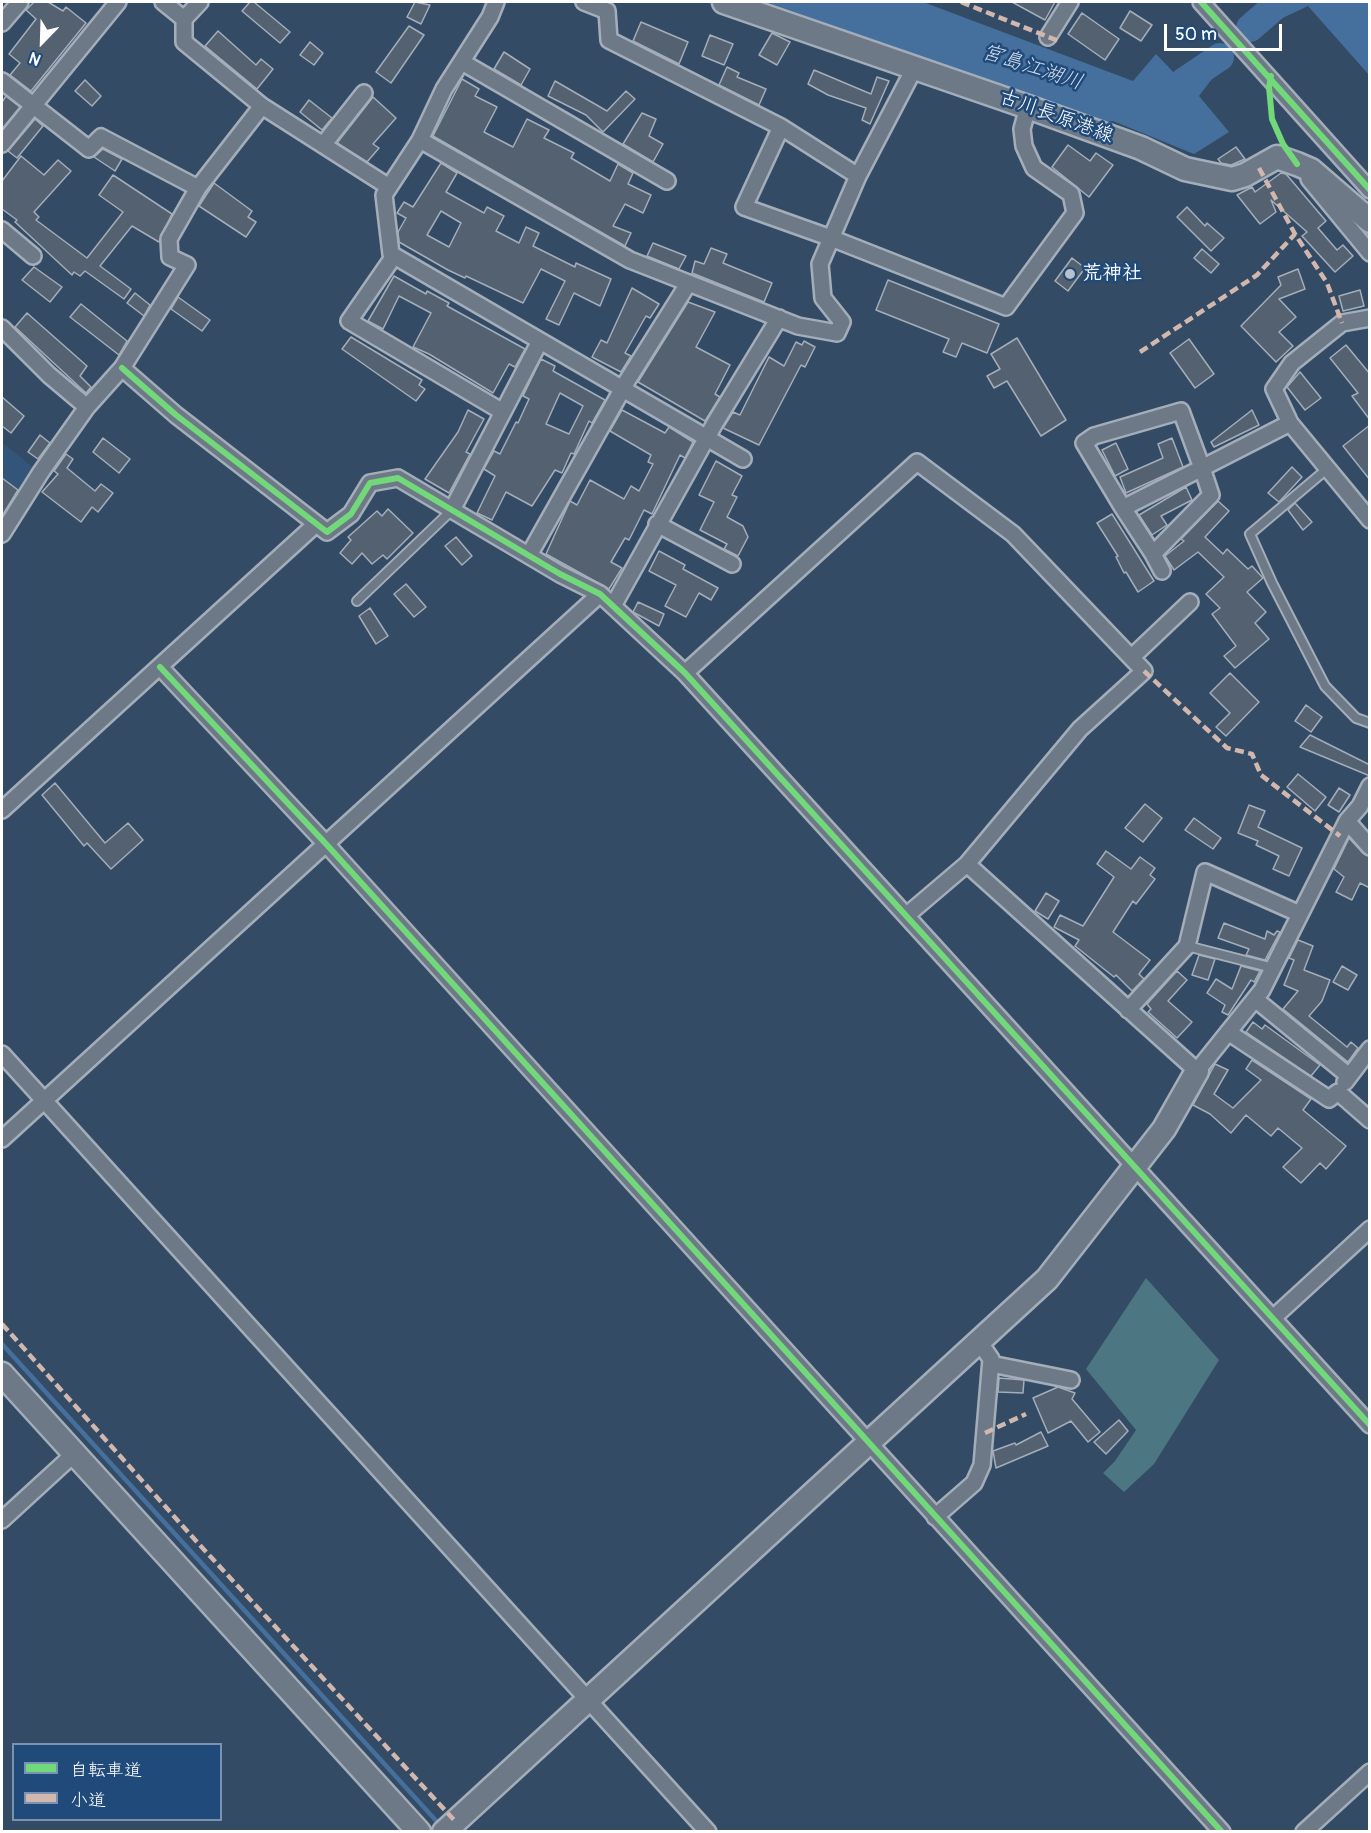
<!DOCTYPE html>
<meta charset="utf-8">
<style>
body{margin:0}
#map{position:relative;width:1371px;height:1833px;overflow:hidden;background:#344b65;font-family:Pangolin,"Klee One",sans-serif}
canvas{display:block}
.frame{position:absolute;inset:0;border:3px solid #fff;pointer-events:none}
.legend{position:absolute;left:12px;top:1743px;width:210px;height:78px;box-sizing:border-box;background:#1f4a7a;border:2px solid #7992af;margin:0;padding:8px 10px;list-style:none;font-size:18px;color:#fff}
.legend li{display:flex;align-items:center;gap:12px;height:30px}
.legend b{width:30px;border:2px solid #7992af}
.north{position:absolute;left:12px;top:12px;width:60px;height:60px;-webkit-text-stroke:4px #1f4a7a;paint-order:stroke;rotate:203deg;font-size:16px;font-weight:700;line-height:24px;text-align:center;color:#fff}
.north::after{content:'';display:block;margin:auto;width:21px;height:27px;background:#fff;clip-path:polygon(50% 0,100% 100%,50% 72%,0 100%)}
.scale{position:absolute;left:1164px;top:24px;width:118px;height:27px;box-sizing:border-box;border:3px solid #fff;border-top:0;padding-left:8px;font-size:18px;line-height:21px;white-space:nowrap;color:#fff;-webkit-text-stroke:4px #1f4a7a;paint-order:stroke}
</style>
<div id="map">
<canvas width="1371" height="1833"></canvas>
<div class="frame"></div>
<ul class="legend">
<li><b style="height:8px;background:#71d979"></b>自転車道</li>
<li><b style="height:8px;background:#d1b7ad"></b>小道</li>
</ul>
<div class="north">N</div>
<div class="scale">50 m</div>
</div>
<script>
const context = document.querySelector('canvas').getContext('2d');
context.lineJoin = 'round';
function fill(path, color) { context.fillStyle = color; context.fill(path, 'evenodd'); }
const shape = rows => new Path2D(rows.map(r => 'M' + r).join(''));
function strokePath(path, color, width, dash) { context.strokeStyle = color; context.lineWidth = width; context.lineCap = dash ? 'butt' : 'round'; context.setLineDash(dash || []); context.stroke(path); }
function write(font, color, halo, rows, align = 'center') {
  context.font = font + ' Pangolin,"Klee One",sans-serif'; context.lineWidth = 5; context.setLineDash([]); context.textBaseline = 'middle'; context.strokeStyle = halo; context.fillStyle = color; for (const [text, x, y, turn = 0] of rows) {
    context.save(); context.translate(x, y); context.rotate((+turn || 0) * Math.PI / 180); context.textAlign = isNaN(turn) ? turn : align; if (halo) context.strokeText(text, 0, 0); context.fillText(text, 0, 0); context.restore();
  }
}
const built = shape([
 [2,442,35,469,2,522]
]);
const green = shape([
 [1146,1278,1219,1360,1154,1464,1124,1492,1103,1473,1115,1461,1136,1430,1086,1369]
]);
const water = shape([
 [766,2,923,2,1133,81,1156,54,1177,76,1212,54,1221,67,1199,96,1229,132,1194,154,1113,121,1104,122],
 [1264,2,1369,2,1369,75,1308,6,1255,31,1250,22]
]);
const stream = shape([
 [2,1344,440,1825]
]);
const river = shape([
 [1250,28,1280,2],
 [1183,82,1220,57]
]);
const building = shape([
 [34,2,48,2,63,11,66,7,86,23,31,91,10,75,20,63,9,54,36,19,26,10,34,2],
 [250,2,254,2,290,32,280,43,242,11,250,2],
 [415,2,430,5,421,24,407,17,415,2],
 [1012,2,1055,2,1045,20,1012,2],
 [1130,11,1152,25,1141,41,1120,28,1130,11],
 [1082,13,1119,39,1105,60,1068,34,1082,13],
 [641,22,688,42,679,64,633,41,641,22],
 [409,26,424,35,391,83,376,72,409,26],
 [218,31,256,65,261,59,273,69,257,89,205,46,218,31],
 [772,33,790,42,777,65,759,55,772,33],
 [710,35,733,44,724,65,702,56,710,35],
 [310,42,323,53,314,65,300,55,310,42],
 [504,52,530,69,521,85,494,69,504,52],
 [727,67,739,73,737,77,766,89,759,105,719,85,727,67],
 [814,70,871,94,877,77,889,81,870,124,862,120,866,108,828,95,808,84,814,70],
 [462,79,479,89,475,96,497,107,484,132,513,147,527,119,549,130,544,138,574,153,571,158,610,181,618,164,633,173,628,184,651,195,643,213,625,204,613,226,631,233,625,246,433,136,462,79],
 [85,80,101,96,92,106,75,91,85,80],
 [555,81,607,111,626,91,635,99,603,132,586,115,548,96,555,81],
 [6,96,20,107,2,129,2,102,6,96],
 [373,97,396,118,373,144,379,148,367,162,337,143,373,97],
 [309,100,332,118,322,130,300,112,309,100],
 [642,113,656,119,649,136,663,144,653,162,623,144,642,113],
 [35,119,43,126,17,158,8,151,35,119],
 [1068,145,1090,161,1096,153,1113,165,1089,197,1052,167,1068,145],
 [1236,147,1245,159,1231,165,1221,163,1218,159,1236,147],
 [103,149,122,159,115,171,94,157,103,149],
 [21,156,44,175,58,160,71,171,34,212,39,217,36,220,87,258,123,212,99,195,113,175,172,214,159,242,132,226,100,266,131,289,124,299,85,271,80,276,74,272,72,275,15,222,17,220,2,209,2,181,21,156],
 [441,163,457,173,446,192,484,213,487,207,504,216,496,231,519,243,526,227,539,233,533,246,575,267,576,263,611,279,600,306,574,293,559,325,546,319,565,281,541,269,523,303,466,276,465,278,448,270,399,242,398,232,406,218,397,213,404,202,413,207,441,163],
 [441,211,461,223,449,247,427,235,441,211],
 [1281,173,1286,174,1326,221,1318,228,1337,250,1343,245,1353,256,1335,272,1302,236,1307,232,1271,200,1276,212,1260,224,1237,195,1252,187,1255,192,1281,173],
 [214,183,252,211,248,217,256,222,246,237,199,206,214,183],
 [1187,207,1205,226,1207,223,1224,238,1211,251,1177,217,1187,207],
 [653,243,686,256,679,269,647,256,653,243],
 [711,248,727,254,723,263,772,283,764,302,692,273,695,261,704,264,711,248],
 [1202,249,1219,264,1211,273,1194,258,1202,249],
 [1072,258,1085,268,1068,291,1055,281,1072,258],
 [34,267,62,287,50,302,22,280,34,267],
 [1298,269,1305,289,1279,299,1296,317,1279,332,1293,346,1276,362,1241,326,1281,285,1278,277,1298,269],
 [394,276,426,294,427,291,449,303,447,306,525,349,515,367,509,364,493,393,429,354,413,347,431,313,399,296,383,329,368,321,394,276],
 [888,280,999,324,987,353,962,343,956,357,943,352,949,339,876,310,888,280],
 [632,288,659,304,650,318,646,316,625,353,631,356,621,372,592,357,601,340,607,343,632,288],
 [1360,290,1364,306,1343,311,1339,296,1360,290],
 [135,293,150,305,144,316,127,303,135,293],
 [178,297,210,320,202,331,171,309,178,297],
 [688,302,715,312,696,347,730,365,715,394,720,397,705,421,638,382,688,302],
 [81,304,127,341,119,355,70,317,81,304],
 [27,313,87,366,80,376,91,387,86,393,15,327,27,313],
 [351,337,422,380,419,385,425,389,416,401,342,349,351,337],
 [1017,338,1066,420,1041,436,1007,381,994,388,987,376,1000,369,991,354,1017,338],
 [1189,339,1214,374,1195,388,1170,353,1189,339],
 [804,341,815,347,805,367,801,365,759,445,723,428,733,412,740,415,769,357,784,366,796,342,802,345,804,341],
 [1346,345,1370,374,1370,420,1352,396,1358,393,1330,358,1346,345],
 [541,359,555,366,553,371,605,400,592,423,589,421,574,454,571,453,562,473,555,470,532,506,506,492,492,520,477,513,495,476,484,469,494,451,500,454,516,422,518,423,529,399,523,396,541,359],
 [560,393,583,406,569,434,546,424,560,393],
 [1300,372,1321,398,1305,410,1287,387,1300,372],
 [2,397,24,416,11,433,2,426,2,397],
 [468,410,484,419,466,452,470,454,449,493,425,479,458,432,468,410],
 [622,410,665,433,669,427,693,442,685,458,680,455,652,514,644,510,629,540,625,538,611,562,622,568,609,589,546,554,570,501,577,505,590,480,624,499,631,486,639,491,653,464,648,462,651,455,610,431,622,410],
 [1252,410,1259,425,1214,447,1211,442,1252,410],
 [1370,425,1370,480,1343,446,1370,425],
 [40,435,50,443,38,459,28,452,40,435],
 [103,438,130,459,119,473,93,452,103,438],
 [1172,438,1183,467,1126,493,1120,477,1163,458,1158,444,1172,438],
 [1116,443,1128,469,1115,476,1102,450,1116,443],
 [66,454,73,459,67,468,95,491,101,484,113,493,98,512,92,507,81,522,42,492,58,474,54,471,66,454],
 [716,461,742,476,732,495,737,497,727,517,743,526,748,537,738,556,724,549,727,544,700,530,714,502,699,495,716,461],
 [1292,467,1302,477,1279,502,1268,493,1292,467],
 [2,478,18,490,2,516,2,478],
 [1186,487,1192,500,1161,516,1167,525,1152,535,1139,515,1186,487],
 [1218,501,1229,511,1205,537,1223,554,1227,549,1248,569,1252,566,1263,578,1247,592,1266,612,1255,623,1269,639,1235,668,1224,656,1236,646,1212,614,1220,608,1206,594,1224,577,1198,552,1174,570,1165,556,1184,541,1181,539,1218,501],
 [1295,503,1312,522,1303,530,1288,510,1295,503],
 [388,509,413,533,387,559,383,555,372,564,362,553,352,564,340,553,351,540,348,537,377,511,382,516,388,509],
 [1112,514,1154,581,1138,592,1126,572,1124,573,1116,557,1118,556,1097,523,1112,514],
 [456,537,472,556,462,565,445,546,456,537],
 [659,551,685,565,683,569,718,588,711,600,699,593,686,617,665,606,676,585,649,571,659,551],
 [406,584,426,607,414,617,394,594,406,584],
 [638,602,664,614,659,626,633,612,638,602],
 [370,608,388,636,376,644,359,616,370,608],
 [1230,673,1259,702,1226,736,1216,727,1230,713,1210,693,1230,673],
 [1306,705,1322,717,1311,732,1295,721,1306,705],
 [1310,735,1370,765,1370,776,1300,747,1310,735],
 [1298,774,1326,797,1315,811,1287,787,1298,774],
 [55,783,105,843,128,823,143,840,111,869,87,843,84,846,42,795,55,783],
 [1339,788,1350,795,1339,812,1328,805,1339,788],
 [1145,804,1162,818,1143,842,1125,828,1145,804],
 [1249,805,1265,811,1258,827,1302,848,1289,876,1273,869,1279,856,1256,845,1258,841,1238,833,1249,805],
 [1194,818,1221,838,1213,849,1185,830,1194,818],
 [1349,838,1363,853,1370,856,1370,888,1360,883,1352,900,1336,892,1344,877,1334,869,1349,838],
 [1106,851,1131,869,1140,857,1155,868,1150,875,1155,879,1136,904,1133,901,1113,932,1150,960,1139,974,1144,979,1132,991,1116,975,1114,977,1075,946,1079,940,1054,927,1060,915,1083,926,1114,877,1097,864,1106,851],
 [1046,893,1059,901,1048,919,1035,911,1046,893],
 [1224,923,1265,939,1267,931,1274,935,1277,931,1280,932,1265,960,1246,955,1249,949,1218,938,1224,923],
 [1298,940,1313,946,1304,970,1330,980,1322,1001,1309,1016,1347,1047,1351,1042,1358,1048,1348,1062,1283,1009,1298,991,1284,985,1294,960,1289,958,1298,940],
 [1199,955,1215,959,1208,980,1192,975,1199,955],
 [1241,966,1260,971,1254,982,1251,980,1228,1015,1222,1012,1225,1005,1207,993,1216,979,1232,989,1241,966],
 [1342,966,1357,975,1348,990,1333,982,1342,966],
 [1177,971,1187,980,1168,1001,1192,1022,1177,1038,1148,1012,1151,1009,1147,1004,1177,971],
 [1253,1022,1262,1029,1265,1025,1320,1065,1311,1076,1246,1032,1253,1022],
 [1252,1060,1311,1099,1303,1110,1346,1146,1326,1169,1320,1163,1301,1183,1283,1167,1302,1148,1278,1128,1271,1136,1246,1115,1231,1133,1210,1114,1193,1105,1215,1064,1228,1070,1214,1094,1233,1108,1261,1080,1246,1069,1252,1060],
 [999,1378,1024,1380,1023,1393,998,1392,999,1378],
 [1058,1387,1075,1393,1072,1399,1100,1432,1088,1442,1071,1421,1048,1433,1033,1398,1058,1387],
 [1119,1420,1128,1431,1106,1454,1094,1442,1119,1420],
 [1041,1432,1048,1446,996,1468,993,1451,1015,1443,1016,1445,1041,1432]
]);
const lane = shape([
 [1328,468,1250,534,1272,583,1325,686,1356,718,1370,723],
 [357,601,452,510],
 [1187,946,1273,968]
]);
const street = shape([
 [496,2,490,17,444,89,420,140,630,260,798,326,837,333,842,322,823,298,820,264,858,176,915,67],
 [584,2,607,11,609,40,781,127,858,176],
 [1201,2,1370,190],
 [184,19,200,2],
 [2,23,20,2],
 [1048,37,1070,2],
 [462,62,667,181],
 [2,81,89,149,101,137,198,188],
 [262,106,389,187],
 [781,127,744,207,831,238,1006,307,1075,213,1071,194,1034,168,1024,146,1022,129,1028,107],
 [420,140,384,195,391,254,743,459],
 [2,144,118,2],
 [323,145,364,93],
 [1309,179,1370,253],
 [2,230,33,256],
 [394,256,349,321,503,412],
 [1370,318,1342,323,1292,363,1274,389,1290,423,1370,520],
 [2,328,49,375,87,407],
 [122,368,176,415,327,532,351,514,370,483,398,478,560,574,600,594,685,673,1370,1425],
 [1123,508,1153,554,1211,495,1202,468,1181,411,1094,436,1084,443,1123,508,1202,468,1290,423],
 [452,510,540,341],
 [657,524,732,564],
 [2,534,41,472,87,407,122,368,187,265,170,257,169,239,198,188,262,106,184,42,184,19,163,2],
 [1153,554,1162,571],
 [529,555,627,381,688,284],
 [613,606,715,423,779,318],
 [1132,657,1190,602],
 [160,667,327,845,1222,1832],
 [685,673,917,462,1013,534,1144,671,1080,729,967,864,1197,1071,1262,990,1347,821,1360,806,1370,786],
 [2,810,316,524],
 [1347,821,1370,847],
 [907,915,967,864],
 [1255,999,1349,1076],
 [1128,1010,1187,946,1205,872,1300,914],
 [1228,1032,1329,1099,1338,1092,1370,1120],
 [2,1054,708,1832],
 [1345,1082,1370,1049],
 [2,1139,600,594],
 [1273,1318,1370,1229],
 [991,1364,1071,1380],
 [935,1517,974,1483,982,1465,991,1359,980,1343],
 [2,1520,74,1454],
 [1304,1832,1370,1772]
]);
const secondary = shape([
 [724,2,1028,107,1141,148,1185,169,1232,179,1245,175,1277,157,1297,164,1311,170,1370,221],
 [2,1374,419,1832],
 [444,1832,1047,1279,1164,1129,1197,1071]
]);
const quiet = shape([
 [961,2,1061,42],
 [1259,168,1295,234,1327,283,1342,323],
 [1140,352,1257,275,1295,234],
 [1144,671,1227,748,1252,754,1261,775,1340,836],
 [2,1324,197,1542,455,1821],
 [985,1433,1026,1414]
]);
const cycleway = shape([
 [1201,2,1370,190],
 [1271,76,1269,87,1272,119,1283,144,1297,164],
 [122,368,176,415,327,532,351,514,370,483,398,478,560,574,600,594,685,673,1370,1425],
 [160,667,327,845,1222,1832]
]);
const markers = [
 [1070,274,6,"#b8c0c9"]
];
const streetNames = [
 ["古川長原港線",1056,117,20]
];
const poiNames = [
 ["荒神社",1082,274]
];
const waterNames = [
 ["宮島江湖川",1032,68,18]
];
fill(built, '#33557a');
fill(green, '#4b7682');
fill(water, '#45709d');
strokePath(stream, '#45709d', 4.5);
strokePath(river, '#45709d', 28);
fill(building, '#536170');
strokePath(building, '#a4aeba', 1.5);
strokePath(lane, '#a4aeba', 12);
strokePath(street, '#a4aeba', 20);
strokePath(secondary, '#a4aeba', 27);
strokePath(lane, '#6d7986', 8);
strokePath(street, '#6d7986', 15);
strokePath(secondary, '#6d7986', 22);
strokePath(quiet, '#d1b7ad', 4.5, [9, 4.5]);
strokePath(cycleway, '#71d979', 6);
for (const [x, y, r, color] of markers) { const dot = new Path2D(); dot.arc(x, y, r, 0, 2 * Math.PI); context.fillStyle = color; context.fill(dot); strokePath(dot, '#1f4a7a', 2); }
write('20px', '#fff', '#1f4a7a', streetNames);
write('bold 20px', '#fff', '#1f4a7a', poiNames, 'left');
write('italic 21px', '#d1dce8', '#1f4a7a', waterNames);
</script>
